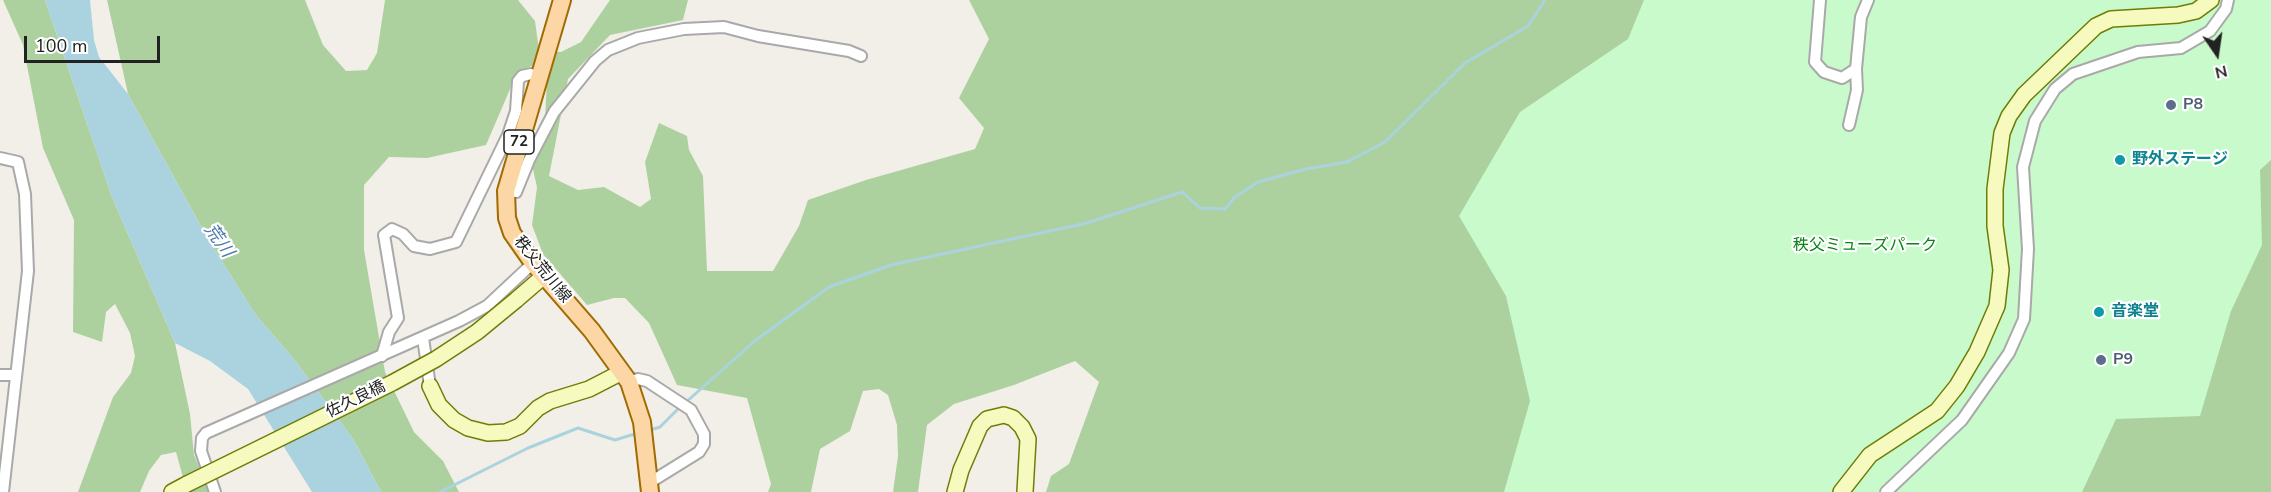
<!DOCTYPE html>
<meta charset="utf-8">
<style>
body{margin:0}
#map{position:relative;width:2271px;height:492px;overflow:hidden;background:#f2efe9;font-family:"Nunito Sans",sans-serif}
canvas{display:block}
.north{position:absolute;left:2187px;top:24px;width:60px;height:60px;-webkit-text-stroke:4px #fff;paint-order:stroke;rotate:167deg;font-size:16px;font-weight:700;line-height:24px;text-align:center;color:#222}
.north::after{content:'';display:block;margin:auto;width:21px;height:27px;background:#222;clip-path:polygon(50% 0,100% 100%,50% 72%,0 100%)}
.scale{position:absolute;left:24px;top:36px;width:136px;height:27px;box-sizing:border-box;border:3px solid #222;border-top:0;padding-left:8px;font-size:18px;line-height:21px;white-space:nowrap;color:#222;-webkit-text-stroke:4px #fff;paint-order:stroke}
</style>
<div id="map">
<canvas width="2271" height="492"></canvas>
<div class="north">N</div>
<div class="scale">100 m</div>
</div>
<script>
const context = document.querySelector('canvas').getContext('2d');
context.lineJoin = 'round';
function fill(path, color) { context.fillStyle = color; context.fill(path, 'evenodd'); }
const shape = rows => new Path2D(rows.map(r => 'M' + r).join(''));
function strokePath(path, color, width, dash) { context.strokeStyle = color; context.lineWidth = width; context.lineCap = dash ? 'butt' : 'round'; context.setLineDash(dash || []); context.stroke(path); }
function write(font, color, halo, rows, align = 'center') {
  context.font = font + ' "Nunito Sans","Noto Sans JP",sans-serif'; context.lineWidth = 4.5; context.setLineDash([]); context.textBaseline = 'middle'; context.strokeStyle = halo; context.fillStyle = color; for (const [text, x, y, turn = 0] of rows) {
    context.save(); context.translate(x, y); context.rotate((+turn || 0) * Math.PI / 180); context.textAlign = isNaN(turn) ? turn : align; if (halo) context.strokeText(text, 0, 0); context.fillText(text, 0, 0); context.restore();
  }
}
const forest = shape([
 [3,0,45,0,112,197,175,343,190,414,194,455,210,492,187,492,176,452,161,455,149,471,140,492,78,492,113,397,131,373,135,356,130,333,115,304,106,312,102,342,73,332,74,220,43,148,23,45],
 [107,0,305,0,323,45,346,71,367,70,377,53,385,0,518,0,535,21,539,50,561,52,581,42,610,0,688,0,683,20,610,35,568,79,549,176,578,190,604,187,640,207,651,199,645,162,659,123,687,136,689,150,703,176,707,271,773,271,799,226,808,200,866,180,975,149,984,128,959,98,989,39,969,0,1809,0,1873,492,1046,492,1051,476,1069,464,1099,382,1075,361,1014,385,954,404,927,425,918,492,893,492,898,456,897,425,888,395,879,389,863,391,850,431,820,449,811,492,768,492,771,484,747,398,677,385,649,323,625,298,614,298,587,305,543,254,532,225,537,187,532,165,544,145,547,77,536,64,517,73,486,145,427,158,389,157,364,185,364,250,385,372,414,432,443,461,459,492,381,492,353,439,293,358,255,314,208,239,128,94],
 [2271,85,2271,492,1928,492]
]);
const park = shape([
 [1644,0,2271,0,2271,160,2260,170,2262,245,2231,311,2200,416,2116,419,2082,492,1504,492,1530,401,1506,296,1459,216,1520,112,1628,39]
]);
const water = shape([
 [45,0,90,0,94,40,99,57,128,94,208,239,255,314,293,358,353,439,381,492,312,492,248,389,210,361,175,343,112,197]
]);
const stream = shape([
 [685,403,756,340,829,287,891,265,1087,223,1182,192,1200,208,1225,209,1235,197,1258,182,1306,169,1347,162,1385,142,1465,63,1528,26,1545,0],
 [647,431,660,427,680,407],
 [440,492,528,448,578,428,615,440,638,433]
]);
const street = shape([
 [1820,0,1815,62,1824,72,1842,78,1856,69],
 [1849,125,1857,90,1856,69,1861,17,1868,0],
 [0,158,18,162,25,194,28,271,3,492],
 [506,191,516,192,529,160,554,112,595,61,608,50,638,38,684,29,724,27,758,36,849,51,861,56],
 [423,338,430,386],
 [382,356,389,332,398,318,384,235,392,229,403,234,414,246,430,249,456,242,508,135,516,111,518,81,522,76,531,74,539,76],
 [0,375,16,375],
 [629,382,638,379,647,381,691,410,704,434,704,444,699,452,649,483],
 [215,492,201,451,202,438,206,433,459,321,487,306,533,263],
 [1886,492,1962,420,2009,353,2024,319,2028,249,2023,167,2035,121,2055,89,2073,74,2138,52,2181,48,2210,31,2226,9,2228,0]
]);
const secondary = shape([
 [516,300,545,275],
 [430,386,439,405,454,420,468,428,488,433,506,432,520,426,538,408,550,401,589,389,622,372],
 [172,492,187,484],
 [955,492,961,470,980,426,987,419,1004,415,1013,418,1022,427,1028,439,1025,492],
 [1841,492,1870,455,1937,411,1957,386,1977,352,1997,306,2001,270,1995,226,1995,189,2002,133,2009,116,2024,95,2096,26,2111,19,2178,15,2196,11,2211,0]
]);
const primary = shape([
 [562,0,506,191,507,218,512,233,533,263,592,331,629,382,642,422,650,492]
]);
const secondaryBridge = shape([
 [187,484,392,383,436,359,477,332,516,300]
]);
const markers = [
 [2171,105,6,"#5c6f8a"],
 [2120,160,6,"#0f9aa8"],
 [2099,312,6,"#0f9aa8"],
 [2101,360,6,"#5c6f8a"]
];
const shields = [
 [519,142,30]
];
const shieldNames = [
 ["72",519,142]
];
const serviceNames = [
 ["P8",2183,105],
 ["P9",2113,360]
];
const cultureNames = [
 ["野外ステージ",2132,160],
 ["音楽堂",2111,312]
];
const parkNames = [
 ["秩父ミューズパーク",1865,246]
];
const streetNames = [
 ["秩父荒川線",542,270,51],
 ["佐久良橋",356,400,-26]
];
const waterNames = [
 ["荒川",218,241,55]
];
fill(forest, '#add19e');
fill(park, '#c8facc');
fill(water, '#aad3df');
strokePath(stream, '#aad3df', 3);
strokePath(street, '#a9a9a9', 14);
strokePath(secondary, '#707d05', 18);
strokePath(primary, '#a06b00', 20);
strokePath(street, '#fff', 10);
strokePath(secondary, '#f7fabf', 15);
strokePath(primary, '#fcd6a4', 16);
strokePath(secondaryBridge, '#707d05', 18, []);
strokePath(secondaryBridge, '#f7fabf', 15);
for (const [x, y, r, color] of markers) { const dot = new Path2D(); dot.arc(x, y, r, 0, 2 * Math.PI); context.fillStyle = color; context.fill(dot); strokePath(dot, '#fff', 2); }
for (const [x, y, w] of shields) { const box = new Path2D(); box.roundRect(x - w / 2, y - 12, w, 24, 4.5); context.fillStyle = '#fff'; context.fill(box); strokePath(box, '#222', 1.5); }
write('bold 15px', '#222', null, shieldNames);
write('bold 16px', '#4e5e75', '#fff', serviceNames, 'left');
write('bold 16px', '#0d838f', '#fff', cultureNames, 'left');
write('16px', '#0c8416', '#fff', parkNames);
write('16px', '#222', '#fff', streetNames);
write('italic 18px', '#4a7aab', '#fff', waterNames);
</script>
